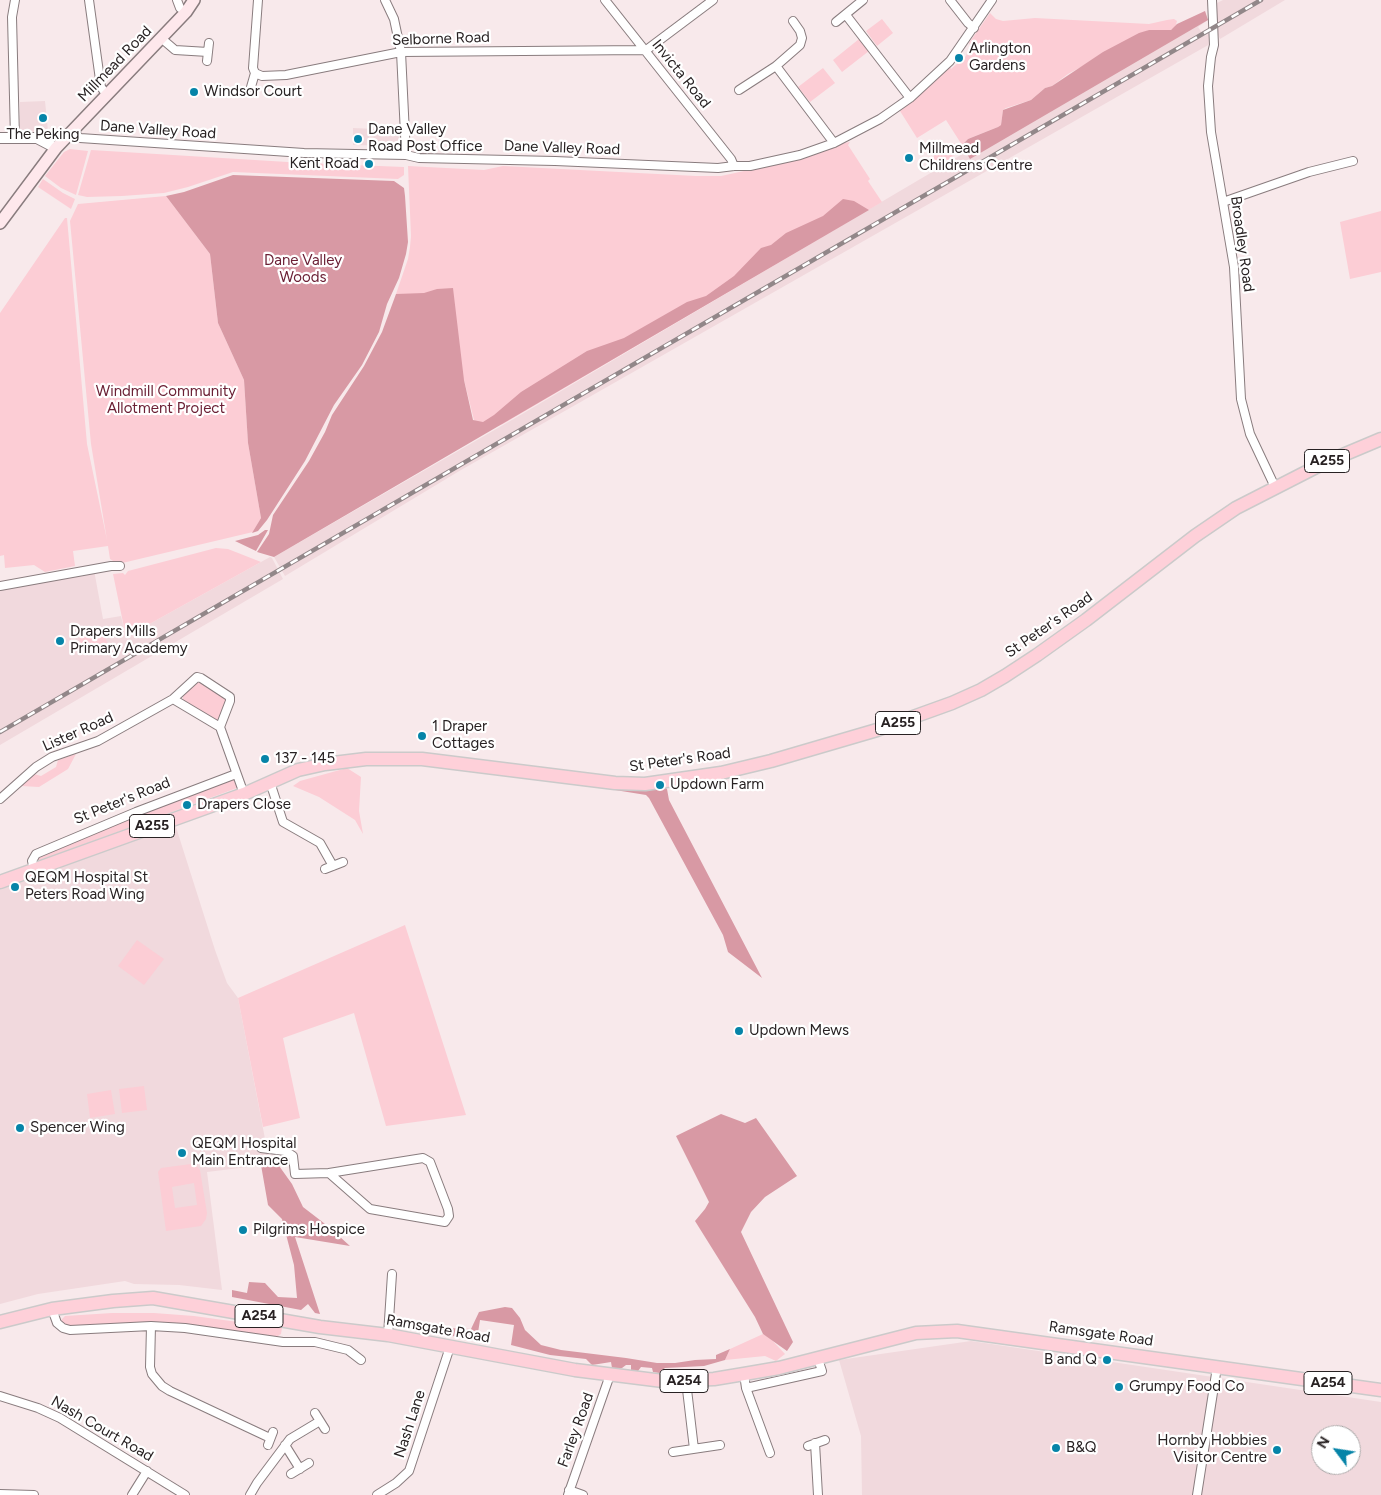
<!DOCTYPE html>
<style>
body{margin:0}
#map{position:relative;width:1381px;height:1495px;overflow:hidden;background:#f8e9eb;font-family:Figtree,sans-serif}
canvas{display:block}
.north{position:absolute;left:1311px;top:1425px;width:50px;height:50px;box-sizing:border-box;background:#fff;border:1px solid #a9a7a7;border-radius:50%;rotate:301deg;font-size:14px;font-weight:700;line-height:20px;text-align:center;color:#282223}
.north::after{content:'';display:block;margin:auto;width:18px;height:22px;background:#0684a8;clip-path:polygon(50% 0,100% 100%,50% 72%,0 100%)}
</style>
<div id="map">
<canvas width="1381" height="1495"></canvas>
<div class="north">N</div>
</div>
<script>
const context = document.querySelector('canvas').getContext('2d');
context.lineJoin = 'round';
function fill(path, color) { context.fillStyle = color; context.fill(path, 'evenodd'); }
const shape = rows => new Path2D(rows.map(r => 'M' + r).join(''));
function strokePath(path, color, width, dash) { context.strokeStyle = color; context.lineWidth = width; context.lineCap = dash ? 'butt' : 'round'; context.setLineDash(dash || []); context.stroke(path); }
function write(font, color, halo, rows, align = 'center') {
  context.font = font + ' Figtree,sans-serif'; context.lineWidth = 4.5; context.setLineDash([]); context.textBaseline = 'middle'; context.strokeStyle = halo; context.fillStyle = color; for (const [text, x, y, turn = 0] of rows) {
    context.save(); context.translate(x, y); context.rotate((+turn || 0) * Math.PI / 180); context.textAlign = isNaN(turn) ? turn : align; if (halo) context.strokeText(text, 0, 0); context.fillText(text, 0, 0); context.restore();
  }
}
const built = shape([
 [1223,0,1285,0,1220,39,1216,30,1213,5],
 [1205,11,1208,20,1198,27,1204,36,1210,33,1210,44,1203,48,461,470,285,576,274,557,517,417],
 [45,101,48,131,20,132,20,102],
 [353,128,396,130,398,131,400,146,353,145],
 [270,557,272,558,283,579,0,745,0,590,44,582,46,580,94,570,103,619,121,616,126,637],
 [175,824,215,950,227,983,238,998,266,1144,272,1164,207,1172,222,1290,179,1285,134,1284,125,1281,38,1294,0,1304,0,888,61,867],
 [971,1341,1381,1402,1381,1495,862,1495,861,1436,839,1360],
 [1321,1435,1351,1435,1351,1465,1321,1465]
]);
const green = shape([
 [990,13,996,19,1003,21,1035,18,1149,24,1167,20,1174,19,1177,21,1175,28,1171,30,1149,30,1068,74,1052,86,1045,88,1031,100,1006,108,1003,110,1001,125,998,127,968,139,962,145,946,120,917,138,900,111,930,85,950,66,951,69,966,56,970,45,969,43],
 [882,19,893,33,877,46,866,31],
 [859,39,869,51,842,72,833,60],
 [823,68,835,83,810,102,798,87],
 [850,142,848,145,870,179,868,181,882,202,503,424,483,431,474,420,464,380,402,295,396,294,408,259,410,247,411,236,408,166,484,170,503,166,696,176,721,176,795,160,844,143],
 [954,143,959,148,956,154,947,161,940,160,937,167,932,166,936,144,947,152],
 [70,149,88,151,76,195,61,188,45,176,64,152],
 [91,150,304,163,404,167,404,175,398,179,233,172,188,187,164,193,122,196,87,197,78,195],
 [43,179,63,193,75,199,71,209,38,187],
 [166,196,210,254,218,323,244,380,248,443,261,518,253,532,118,564,110,559,108,546,73,551,75,566,45,572,34,565,5,568,4,555,0,556,0,313,65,218,67,218,87,444,107,540,91,444,70,221,78,204],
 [1381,211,1381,272,1350,279,1340,222],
 [216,548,228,549,261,562,126,637,113,574,123,573,125,575,128,571],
 [97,633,97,635,105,634,107,643,81,646,79,636],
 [197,682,203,684,204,683,226,697,226,702,218,720,214,720,183,702,183,696],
 [76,754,68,769,39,787,21,786,34,774,41,776,56,767,58,760],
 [347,768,361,777,359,811,363,834,355,820,319,797,293,786,300,781],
 [232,779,236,781,237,788,39,861,36,859,41,855],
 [405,925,466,1115,386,1126,354,1013,283,1038,300,1118,263,1127,238,998],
 [137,940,164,959,144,985,118,966],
 [144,1086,147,1110,122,1113,119,1089],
 [111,1090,115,1114,90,1118,87,1094],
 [191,1164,195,1164,200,1170,207,1213,206,1219,201,1226,166,1231,158,1172,161,1168],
 [194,1183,197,1205,175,1208,172,1187],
 [112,1313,154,1313,194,1316,282,1328,281,1334,275,1338,152,1323,108,1324,69,1328,62,1325,62,1319,65,1316],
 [763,1334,770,1338,785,1354,776,1361,765,1356,725,1360,730,1349]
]);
const forest = shape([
 [1205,11,1208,20,970,159,962,145,968,139,998,127,1001,125,1003,110,1031,100,1045,88,1052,86,1103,52,1139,33,1149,30,1171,30,1177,24],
 [233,175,394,181,404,188,405,196,408,242,406,254,399,278,387,304,379,332,362,365,334,405,305,461,267,520,258,531,252,533,261,518,248,443,244,380,218,323,210,254,166,196,184,192],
 [843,199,854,201,869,210,274,557,257,552,269,534,273,515,309,461,325,432,332,415,364,366,382,332,396,294,424,293,437,289,453,288,464,380,473,420,483,422,494,415,521,392,587,351,624,338,687,302,706,296,734,276,761,248,771,245,786,233,823,216],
 [265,530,268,530,256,551,235,541,258,535],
 [663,784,667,789,669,800,762,978,728,952,723,935,649,798,646,795,615,790,617,785],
 [721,1114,745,1123,756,1118,797,1176,765,1197,751,1212,741,1232,793,1342,787,1351,763,1334,755,1317,695,1221,705,1209,709,1202,676,1136],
 [277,1163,292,1184,303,1207,329,1227,350,1246,295,1237,320,1314,315,1313,308,1304,301,1310,232,1297,232,1290,247,1293,249,1282,265,1283,278,1297,297,1298,294,1265,282,1219,268,1205,261,1165],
 [505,1307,512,1308,520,1318,525,1330,541,1345,561,1350,626,1358,657,1363,675,1363,695,1360,716,1359,716,1355,730,1349,725,1360,704,1366,665,1368,659,1373,653,1372,652,1368,641,1367,638,1371,631,1372,631,1365,626,1365,622,1368,612,1368,611,1362,592,1365,586,1359,550,1355,511,1345,514,1325,480,1320,477,1339,418,1332,402,1326,471,1329,479,1312]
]);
const minor = shape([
 [15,0,12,17,15,138],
 [89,0,101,87,106,94],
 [177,0,180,8,186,12],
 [258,0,253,68,255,73,262,76,286,75,401,52,644,50],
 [385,0,394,19,401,52,406,155],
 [605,0,731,159,734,166],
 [950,0,968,23,974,28],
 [1212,0,1214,45,1211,57,1208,86,1211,132,1234,267,1241,399,1250,434,1275,487],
 [846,15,910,98],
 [836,22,863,0],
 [161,38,175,50,208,52],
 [645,51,713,0],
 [207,61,209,43],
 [776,66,834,143],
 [251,87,255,73],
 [739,90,776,66,800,45,802,38,800,31,793,21],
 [72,131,80,138,304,153,406,155,419,158,555,161,718,168,734,166,750,166,800,155,834,143,880,119,910,98,950,61,992,0],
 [1223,202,1309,172,1353,161],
 [0,586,111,566,120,566],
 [173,699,220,727,244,794],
 [270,782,283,822,320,843,333,866],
 [0,799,36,767,52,757,98,741,173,699,197,677,201,678,230,697,230,701,220,727],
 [325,869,343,862],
 [34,870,32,861,36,854,136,812,236,774],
 [261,1148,285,1151,293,1156,295,1174,329,1173,370,1209,445,1222,449,1216,448,1209,430,1162,423,1158,329,1173],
 [52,1309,57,1323,63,1328,70,1330,151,1326,185,1328,283,1342,315,1342,348,1350,361,1360],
 [151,1326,150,1367,152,1374,162,1386,170,1391,270,1438],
 [388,1335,392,1274],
 [744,1374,746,1388,770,1453],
 [686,1381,694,1449],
 [746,1388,822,1371,818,1359],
 [0,1396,38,1408,60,1418,185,1495],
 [315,1413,325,1429],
 [815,1443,818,1495],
 [268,1445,273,1432],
 [285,1445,300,1469],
 [808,1446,825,1440],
 [673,1452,720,1445],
 [291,1474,309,1463],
 [569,1490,583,1495],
 [0,1494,34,1495],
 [132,1495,147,1471],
 [250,1495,257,1483,290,1439,320,1421],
 [377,1495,396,1483,409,1471,450,1347],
 [568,1495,610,1375],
 [1197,1495,1217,1367]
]);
const tertiary = shape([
 [0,138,37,138,56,148]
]);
const secondary = shape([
 [0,223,56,148,186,12,194,0]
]);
const primary = shape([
 [0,882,244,794,298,770,325,764,366,759,422,759,615,783,645,784,721,773,771,761,877,730,952,703,981,690,1005,676,1037,655,1086,620,1195,536,1236,508,1324,463,1381,439],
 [0,1322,52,1309,113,1301,153,1298,320,1327,388,1335,575,1370,663,1381,714,1379,744,1374,779,1368,916,1333,957,1331,1381,1390]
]);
const rail = shape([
 [0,732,1261,0]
]);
const markers = [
 [959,58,5,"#0684a8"],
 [194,92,5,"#0684a8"],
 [43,118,5,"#0684a8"],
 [358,139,5,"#0684a8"],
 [909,158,5,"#0684a8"],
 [369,164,5,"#0684a8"],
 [60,641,5,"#0684a8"],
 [422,736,5,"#0684a8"],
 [265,759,5,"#0684a8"],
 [660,785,5,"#0684a8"],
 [187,805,5,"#0684a8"],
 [15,887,5,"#0684a8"],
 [739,1031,5,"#0684a8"],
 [20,1128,5,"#0684a8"],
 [182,1153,5,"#0684a8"],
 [243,1230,5,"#0684a8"],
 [1107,1360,5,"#0684a8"],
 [1119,1387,5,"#0684a8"],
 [1056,1448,5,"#0684a8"],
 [1277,1450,5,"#0684a8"]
];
const shields = [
 [1327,461,45],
 [898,723,45],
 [152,826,45],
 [259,1316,48],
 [684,1381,48],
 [1328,1383,48]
];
const shieldNames = [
 ["A255",1327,461],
 ["A255",898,723],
 ["A255",152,826],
 ["A254",259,1316],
 ["A254",684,1381],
 ["A254",1328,1383]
];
const streetNames = [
 ["Selborne Road",441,39,-2],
 ["Millmead Road",115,64,-46],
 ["Invicta Road",681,74,51],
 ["Dane Valley Road",158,130,4],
 ["Dane Valley Road",562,148,2],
 ["Broadley Road",1242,244,82],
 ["St Peter's Road",1049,625,-35],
 ["Lister Road",78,732,-24],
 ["St Peter's Road",680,760,-8],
 ["St Peter's Road",122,801,-22],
 ["Ramsgate Road",438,1329,10],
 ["Ramsgate Road",1101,1334,8],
 ["Nash Lane",410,1424,-72],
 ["Nash Court Road",102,1429,30],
 ["Farley Road",576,1430,-70]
];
const poiNames = [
 ["Arlington",969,49],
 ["Gardens",969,66],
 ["Windsor Court",204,92],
 ["Dane Valley",368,130],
 ["Road Post Office",368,147],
 ["The Peking",43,135,"center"],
 ["Millmead",919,149],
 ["Childrens Centre",919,166],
 ["Kent Road",359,164,"right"],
 ["Drapers Mills",70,632],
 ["Primary Academy",70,649],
 ["1 Draper",432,727],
 ["Cottages",432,744],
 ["137 - 145",275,759],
 ["Updown Farm",670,785],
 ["Drapers Close",197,805],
 ["QEQM Hospital St",25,878],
 ["Peters Road Wing",25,895],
 ["Updown Mews",749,1031],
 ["Spencer Wing",30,1128],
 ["QEQM Hospital",192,1144],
 ["Main Entrance",192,1161],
 ["Pilgrims Hospice",253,1230],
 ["B and Q",1097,1360,"right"],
 ["Grumpy Food Co",1129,1387],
 ["Hornby Hobbies",1267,1441,"right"],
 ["Visitor Centre",1267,1458,"right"],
 ["B&Q",1066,1448]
];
const parkNames = [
 ["Dane Valley",303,261],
 ["Woods",303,278],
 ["Windmill Community",166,392],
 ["Allotment Project",166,409]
];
fill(built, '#f1d9dd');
fill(green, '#fccdd5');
fill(forest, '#d899a4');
strokePath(minor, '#897c7e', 10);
strokePath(tertiary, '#897c7e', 12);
strokePath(secondary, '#897c7e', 14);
strokePath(primary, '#cbcaca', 15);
strokePath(minor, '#fff', 8);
strokePath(tertiary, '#fff', 10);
strokePath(secondary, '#fee8ec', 11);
strokePath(primary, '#fed0d9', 12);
strokePath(rail, '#928789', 4.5);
strokePath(rail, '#fff', 2.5, [8]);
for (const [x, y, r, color] of markers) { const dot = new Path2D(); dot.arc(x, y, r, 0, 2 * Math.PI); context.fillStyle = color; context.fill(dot); strokePath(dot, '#fff', 2); }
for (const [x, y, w] of shields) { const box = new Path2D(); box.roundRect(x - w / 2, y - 11.5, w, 23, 4); context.fillStyle = '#fff'; context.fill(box); strokePath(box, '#282223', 1); }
write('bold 14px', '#282223', null, shieldNames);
write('15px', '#282223', '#fff', streetNames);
write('15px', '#282223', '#fff', poiNames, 'left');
write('15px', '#6b2035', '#fff', parkNames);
</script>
